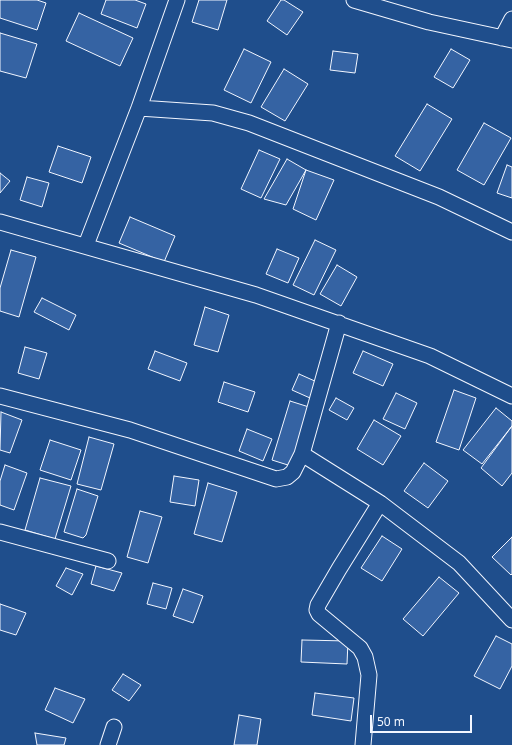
<!DOCTYPE html>
<style>
body{margin:0}
#map{position:relative;width:512px;height:745px;overflow:hidden;background:#1f4e8c;font-family:"Noto Sans",sans-serif}
canvas{display:block}
.scale{position:absolute;left:370px;top:715px;width:102px;height:18px;box-sizing:border-box;border:2px solid #f2f6ff;border-top:0;padding-left:5px;font-size:12px;line-height:14px;white-space:nowrap;color:#f2f6ff;-webkit-text-stroke:3px #1f4e8c;paint-order:stroke}
</style>
<div id="map">
<canvas width="512" height="745"></canvas>
<div class="scale">50 m</div>
</div>
<script>
const context = document.querySelector('canvas').getContext('2d');
context.lineJoin = 'round';
function fill(path, color) { context.fillStyle = color; context.fill(path, 'evenodd'); }
const shape = rows => new Path2D(rows.map(r => 'M' + r).join(''));
function strokePath(path, color, width, dash) { context.strokeStyle = color; context.lineWidth = width; context.lineCap = dash ? 'butt' : 'round'; context.setLineDash(dash || []); context.stroke(path); }
const building = shape([
 [0,0,37,0,46,3,37,30,0,18,0,0],
 [106,0,135,0,146,4,137,28,101,14,106,0],
 [199,0,227,0,218,30,192,22,199,0],
 [281,0,284,0,303,12,287,35,267,21,281,0],
 [79,13,133,38,120,66,66,41,79,13],
 [0,33,37,44,26,78,0,71,0,33],
 [244,49,271,62,251,103,224,90,244,49],
 [451,49,470,60,453,88,434,77,451,49],
 [333,51,358,54,355,73,330,70,333,51],
 [284,69,308,84,285,121,261,107,284,69],
 [427,104,452,119,420,171,395,156,427,104],
 [484,123,511,138,484,185,457,170,484,123],
 [58,146,91,157,82,183,49,172,58,146],
 [259,150,280,159,261,198,241,189,259,150],
 [287,159,306,170,286,205,264,199,287,159],
 [507,165,512,167,512,198,497,193,507,165],
 [306,170,334,180,316,220,293,209,306,170],
 [0,173,10,181,0,193,0,173],
 [27,177,49,183,42,207,20,200,27,177],
 [130,217,175,236,164,262,119,243,130,217],
 [315,240,336,250,314,295,293,285,315,240],
 [277,249,299,258,288,283,266,274,277,249],
 [11,250,36,257,19,317,0,311,0,288,11,250],
 [337,265,357,277,341,306,320,294,337,265],
 [42,298,76,315,69,330,34,312,42,298],
 [205,307,229,315,218,352,194,345,205,307],
 [25,347,47,353,39,379,18,373,25,347],
 [155,351,187,363,180,381,148,369,155,351],
 [363,351,393,364,383,386,353,373,363,351],
 [299,374,317,382,310,398,292,390,299,374],
 [224,382,255,392,248,412,218,402,224,382],
 [454,390,476,398,459,450,436,442,454,390],
 [396,393,417,403,405,429,383,419,396,393],
 [336,398,354,408,347,420,329,410,336,398],
 [290,401,309,407,291,466,272,460,290,401],
 [496,408,512,421,512,426,482,464,463,450,496,408],
 [1,412,22,420,10,453,0,450,1,412],
 [374,420,401,436,383,465,357,449,374,420],
 [512,426,512,473,502,486,481,468,512,426],
 [247,429,272,439,263,461,239,451,247,429],
 [89,437,114,444,101,490,77,484,89,437],
 [50,440,81,450,71,480,40,470,50,440],
 [424,463,448,481,428,508,404,491,424,463],
 [5,465,27,473,14,510,0,505,0,481,5,465],
 [174,476,199,480,195,506,170,502,174,476],
 [40,478,71,486,55,539,25,530,40,478],
 [208,483,237,492,222,542,194,534,208,483],
 [77,489,98,496,86,535,83,538,64,532,77,489],
 [140,511,162,517,148,563,127,557,140,511],
 [382,536,402,549,382,581,361,568,382,536],
 [512,537,512,574,511,575,492,557,512,537],
 [96,566,122,573,114,591,91,584,96,566],
 [66,568,83,574,72,595,56,586,66,568],
 [439,577,459,593,423,636,403,619,439,577],
 [153,583,172,588,166,609,147,604,153,583],
 [183,589,203,596,193,623,173,616,183,589],
 [0,604,26,613,16,635,0,630,0,604],
 [496,636,512,644,512,666,500,689,474,676,496,636],
 [302,640,348,641,347,664,301,662,302,640],
 [123,674,141,685,129,701,112,690,123,674],
 [55,688,85,699,73,723,45,710,55,688],
 [315,693,354,698,351,721,312,715,315,693],
 [239,715,261,719,257,745,234,745,239,715],
 [35,733,66,738,64,745,37,745,35,733]
]);
const minor = shape([
 [354,0,429,22,512,40],
 [502,38,512,19],
 [139,108,213,113,249,123,439,197,512,232],
 [0,222,256,295,430,356,512,396],
 [86,245,139,108,177,0],
 [0,396,130,430,276,479,287,477,293,472,302,454,339,323],
 [302,454,380,503,459,563,512,620],
 [0,532,108,561],
 [108,745,114,727],
 [363,745,369,675,365,657,360,648,319,614,317,610,318,605,339,569,380,503]
]);
fill(building, '#3563a3');
strokePath(building, '#f2f6ff', 1);
strokePath(minor, '#f2f6ff', 17);
strokePath(minor, '#1f4e8c', 15);
</script>
